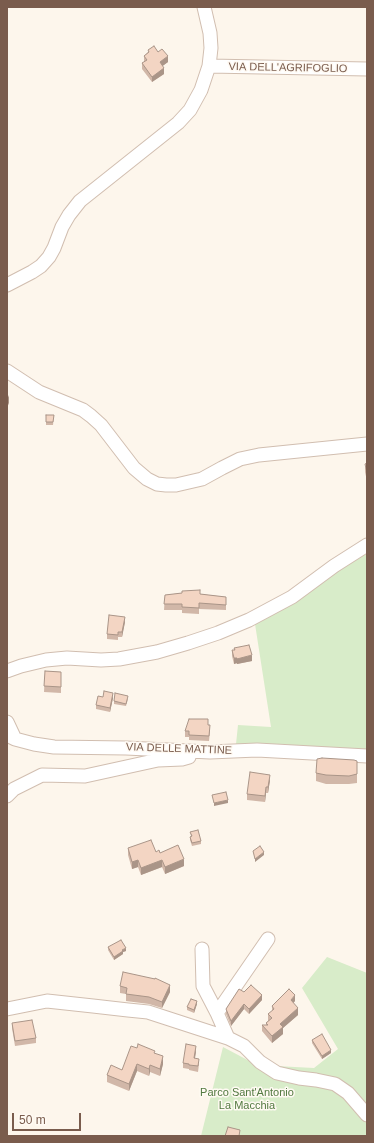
<!DOCTYPE html>
<style>
body{margin:0}
#map{position:relative;width:374px;height:1143px;overflow:hidden;background:#fdf6ec;font-family:Helvetica,sans-serif}
canvas{display:block}
.frame{position:absolute;inset:0;border:8px solid #7a5c4d;pointer-events:none}
.scale{position:absolute;left:12px;top:1113px;width:69px;height:18px;box-sizing:border-box;border:2px solid #7a5c4d;border-top:0;padding-left:5px;font-size:12px;line-height:14px;white-space:nowrap;color:#7a5c4d;-webkit-text-stroke:3px #fffaf3;paint-order:stroke}
</style>
<div id="map">
<canvas width="374" height="1143"></canvas>
<div class="frame"></div>
<div class="scale">50 m</div>
</div>
<script>
const context = document.querySelector('canvas').getContext('2d');
context.lineJoin = 'round';
function fill(path, color) { context.fillStyle = color; context.fill(path, 'evenodd'); }
const shape = rows => new Path2D(rows.map(r => 'M' + r).join(''));
function strokePath(path, color, width, dash) { context.strokeStyle = color; context.lineWidth = width; context.lineCap = dash ? 'butt' : 'round'; context.setLineDash(dash || []); context.stroke(path); }
function write(font, color, halo, rows, align = 'center') {
  context.font = font + ' Helvetica,sans-serif'; context.lineWidth = 3; context.setLineDash([]); context.textBaseline = 'middle'; context.strokeStyle = halo; context.fillStyle = color; for (const [text, x, y, turn = 0] of rows) {
    context.save(); context.translate(x, y); context.rotate((+turn || 0) * Math.PI / 180); context.textAlign = isNaN(turn) ? turn : align; if (halo) context.strokeText(text, 0, 0); context.fillText(text, 0, 0); context.restore();
  }
}
const green = shape([
 [358,555,367,555,367,753,236,744,238,725,271,727,255,624],
 [327,957,367,973,367,1136,201,1136,223,1047,257,1065,314,1068,338,1049,302,988]
]);
const minor = shape([
 [209,66,367,69],
 [7,285,32,272,41,266,49,257,54,248,62,227,69,215,80,201,178,123,190,110,201,90,209,66,211,48,210,33,204,7],
 [7,371,39,392,83,410,91,416,101,425,134,468,147,479,157,484,166,485,176,485,202,479,222,468,240,459,259,455,367,444],
 [7,671,21,666,46,660,67,658,101,660,119,659,157,652,188,643,218,633,249,620,292,597,334,566,367,545],
 [7,722,15,739],
 [7,735,15,739,34,744,54,747,126,748,210,752,257,750,367,756],
 [7,796,14,789,42,775,85,776,158,760,182,759,189,757],
 [202,949,203,986,217,1013,228,1038],
 [7,1009,47,1001,93,1006,128,1010,148,1012,228,1038,244,1046,260,1062,277,1073,299,1078,316,1080,335,1084,348,1093,367,1115],
 [217,1013,268,939]
]);
const wall = shape([
 [148,50,158,52,168,62,162,66,164,74,152,82,142,69,142,63,144,62,144,56,148,52],
 [46,415,54,415,53,425,46,425],
 [367,463,367,481,365,472,365,464],
 [182,593,200,594,226,597,226,610,199,609,199,614,182,613,182,610,164,610,165,595],
 [125,622,122,637,118,637,118,640,107,639,107,634],
 [234,648,252,661,237,664,237,663,234,664,232,656,232,650,234,650],
 [45,671,61,672,61,693,44,692],
 [113,698,110,712,96,709,96,705],
 [128,699,126,706,114,704,114,701],
 [208,725,210,731,209,741,189,740,189,737,185,737,185,731],
 [357,761,357,783,349,784,326,784,316,781,316,773],
 [270,780,268,793,266,793,265,802,247,800,247,794],
 [190,832,201,841,201,844,192,846,190,840,190,837,191,836],
 [128,848,160,853,184,866,165,874,162,867,141,875,138,867,132,869,128,855],
 [108,947,126,951,123,952,123,954,114,960,108,950],
 [120,986,170,992,162,1008,149,1004,126,1001,126,994,120,993],
 [244,992,262,1000,249,1014,244,1009,231,1026,226,1014,226,1009],
 [295,1001,293,1003,298,1015,283,1028,283,1034,272,1043,262,1031,262,1025,266,1025,266,1023,268,1021,268,1014,272,1011,272,1006],
 [197,1004,194,1013,187,1010,187,1007],
 [12,1023,36,1038,36,1043,15,1046,12,1028],
 [312,1040,331,1053,322,1059,312,1043],
 [137,1048,155,1054,163,1064,160,1076,150,1072,149,1076,137,1071,129,1091,107,1082,107,1075,122,1070],
 [196,1051,195,1058,199,1064,198,1072,189,1070,189,1069,183,1068,183,1063]
]);
const shadedWall = shape([
 [168,56,168,62,160,68,160,62],
 [164,68,164,74,152,82,152,77],
 [9,395,9,403,7,408,7,400],
 [125,617,125,622,122,637,122,632],
 [252,655,252,661,237,664,237,659],
 [234,658,237,658,237,663,234,664],
 [113,693,113,698,110,712,110,708],
 [270,775,270,780,268,793,268,787],
 [266,787,266,793,265,802,265,796],
 [228,800,228,803,214,806,214,803],
 [264,852,264,855,255,862,255,859],
 [184,859,184,866,165,874,165,867],
 [138,860,138,867,132,869,132,862],
 [162,860,162,867,141,875,141,868],
 [126,948,126,951,123,952,123,954,114,960,114,957,122,950],
 [170,985,170,992,162,1008,162,1002],
 [262,995,262,1000,249,1014,249,1009],
 [295,995,295,1001,291,1006,291,1000],
 [197,1001,197,1004,194,1013,194,1010],
 [244,1004,244,1009,231,1026,231,1021],
 [298,1008,298,1015,283,1028,283,1034,272,1043,272,1036,280,1024],
 [196,1046,196,1051,194,1064,194,1058],
 [331,1050,331,1053,322,1059,322,1056],
 [163,1056,163,1064,160,1076,160,1069],
 [137,1064,137,1071,129,1091,129,1084],
 [150,1065,150,1072,149,1076,149,1069]
]);
const building = shape([
 [154,46,158,52,162,49,168,56,160,62,164,68,152,77,142,63,147,60,144,56,149,52,148,50,154,46],
 [46,415,54,415,53,422,46,422,46,415],
 [367,463,367,473,365,464,367,463],
 [200,590,200,594,226,597,226,605,199,603,199,608,182,607,182,604,164,604,165,595,182,593,182,591,200,590],
 [109,615,125,617,122,632,118,632,118,635,107,634,109,615],
 [249,645,252,655,237,659,237,658,234,658,232,650,235,650,234,648,249,645],
 [45,671,61,672,61,687,44,686,45,671],
 [104,691,113,693,110,708,96,705,98,696,103,697,104,691],
 [115,693,128,696,126,704,114,701,115,693],
 [189,719,208,719,208,725,210,725,209,736,189,735,189,731,185,731,189,719],
 [322,758,354,760,357,761,357,774,349,776,326,775,316,773,317,759,322,758],
 [250,772,270,775,268,787,266,787,265,796,247,794,250,772],
 [226,792,228,800,214,803,212,795,226,792],
 [198,830,201,841,192,843,190,837,192,836,190,832,198,830],
 [151,840,156,852,159,850,160,853,178,845,184,859,165,867,162,860,141,868,138,860,132,862,128,848,151,840],
 [260,846,264,852,255,859,253,851,260,846],
 [121,940,126,948,122,950,123,951,114,957,108,947,121,940],
 [123,972,155,979,155,978,170,985,162,1002,149,997,126,994,127,988,120,986,123,972],
 [251,985,262,995,249,1009,244,1004,231,1021,226,1009,239,989,244,992,251,985],
 [289,989,295,995,291,1000,298,1008,280,1024,283,1027,272,1036,262,1025,268,1025,266,1023,272,1018,268,1014,274,1009,272,1006,289,989],
 [191,999,197,1001,194,1010,187,1007,191,999],
 [32,1020,36,1038,15,1041,12,1023,32,1020],
 [322,1034,331,1050,322,1056,312,1040,322,1034],
 [138,1044,155,1051,154,1053,163,1056,160,1069,150,1065,149,1069,137,1064,129,1084,107,1075,111,1065,122,1070,131,1046,137,1048,138,1044],
 [186,1044,196,1046,194,1058,199,1059,198,1066,189,1065,189,1064,183,1063,186,1044],
 [228,1127,240,1130,239,1136,225,1136,228,1127]
]);
const streetNames = [
 ["VIA DELL'AGRIFOGLIO",288,68,1],
 ["VIA DELLE MATTINE",179,749,2]
];
const parkNames = [
 ["Parco Sant'Antonio",247,1093],
 ["La Macchia",247,1106]
];
fill(green, '#d8ecc9');
strokePath(minor, '#d1beb0', 15);
strokePath(minor, '#fff', 13);
fill(wall, '#d1b7a8');
fill(shadedWall, '#aa9588');
fill(building, '#f3d5c3');
strokePath(building, '#aa9588', 1);
write('11px', '#7a5c4d', '#fffaf3', streetNames);
write('11px', '#537a41', '#fffaf3', parkNames);
</script>
